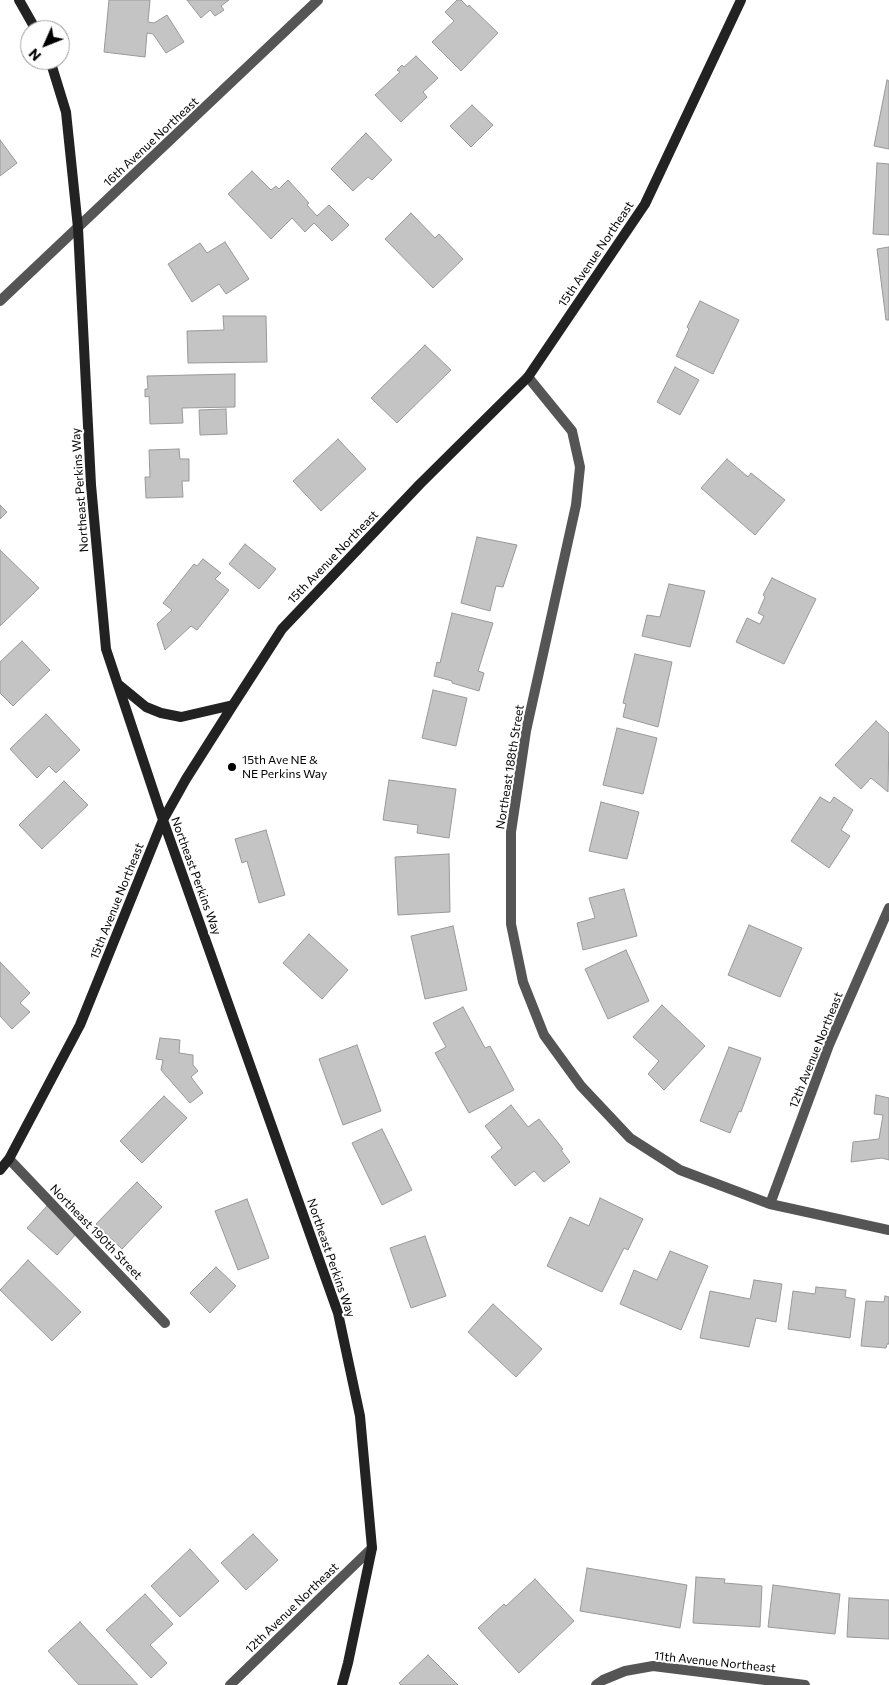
<!DOCTYPE html>
<style>
body{margin:0}
#map{position:relative;width:889px;height:1685px;overflow:hidden;background:#fff;font-family:Commissioner,sans-serif}
canvas{display:block}
.north{position:absolute;left:20px;top:20px;width:50px;height:50px;box-sizing:border-box;background:#fff;border:1px solid #999;border-radius:50%;rotate:226deg;font-size:14px;font-weight:700;line-height:20px;text-align:center;color:#000}
.north::after{content:'';display:block;margin:auto;width:18px;height:22px;background:#000;clip-path:polygon(50% 0,100% 100%,50% 72%,0 100%)}
</style>
<div id="map">
<canvas width="889" height="1685"></canvas>
<div class="north">N</div>
</div>
<script>
const context = document.querySelector('canvas').getContext('2d');
context.lineJoin = 'round';
function fill(path, color) { context.fillStyle = color; context.fill(path, 'evenodd'); }
const shape = rows => new Path2D(rows.map(r => 'M' + r).join(''));
function strokePath(path, color, width, dash) { context.strokeStyle = color; context.lineWidth = width; context.lineCap = dash ? 'butt' : 'round'; context.setLineDash(dash || []); context.stroke(path); }
function write(font, color, halo, rows, align = 'center') {
  context.font = font + ' Commissioner,sans-serif'; context.lineWidth = 4; context.setLineDash([]); context.textBaseline = 'middle'; context.strokeStyle = halo; context.fillStyle = color; for (const [text, x, y, turn = 0] of rows) {
    context.save(); context.translate(x, y); context.rotate((+turn || 0) * Math.PI / 180); context.textAlign = isNaN(turn) ? turn : align; if (halo) context.strokeText(text, 0, 0); context.fillText(text, 0, 0); context.restore();
  }
}
const building = shape([
 [109,0,150,0,148,22,154,23,167,15,184,42,166,53,153,34,147,33,145,57,104,52,109,0],
 [187,0,229,0,221,6,224,10,215,16,210,10,201,18,187,0],
 [457,0,461,0,468,7,469,5,498,33,461,71,432,42,454,21,445,12,457,0],
 [416,56,438,78,423,92,427,97,401,122,375,95,400,72,397,70,402,65,404,67,416,56],
 [887,80,889,81,889,149,874,146,887,80],
 [472,105,493,125,471,147,450,126,472,105],
 [366,133,392,160,372,180,368,177,353,191,331,169,366,133],
 [0,140,17,163,0,176,0,140],
 [877,163,889,164,889,235,873,234,877,163],
 [252,171,271,190,276,186,279,189,288,180,309,203,307,205,317,216,329,205,349,225,332,241,314,223,305,232,292,218,271,239,228,194,252,171],
 [411,213,435,238,439,234,463,259,433,288,385,239,411,213],
 [225,242,249,279,226,294,219,284,192,302,168,264,200,243,207,253,225,242],
 [889,247,889,320,886,320,877,249,889,247],
 [700,301,739,320,713,374,676,356,689,329,687,327,700,301],
 [223,316,266,316,267,362,188,363,187,331,224,330,223,316],
 [425,345,451,370,397,423,371,398,425,345],
 [675,367,699,380,680,415,657,402,675,367],
 [235,374,235,407,182,408,183,423,150,424,149,396,145,397,145,389,148,389,147,376,235,374],
 [226,409,227,434,200,435,199,410,226,409],
 [338,439,366,469,321,511,293,481,338,439],
 [179,449,180,459,189,459,189,481,182,481,183,497,146,498,145,477,150,477,149,450,179,449],
 [727,459,748,477,751,473,785,500,755,535,701,488,727,459],
 [0,505,7,512,0,519,0,505],
 [477,537,517,545,503,587,496,586,490,611,461,603,477,537],
 [245,544,276,569,259,589,229,564,245,544],
 [0,550,39,588,0,626,0,550],
 [203,559,221,573,215,579,229,590,197,630,191,626,165,650,157,624,172,610,163,603,194,564,197,566,203,559],
 [772,578,816,599,784,664,736,642,747,618,760,624,764,616,758,613,765,597,763,595,772,578],
 [669,584,705,591,690,647,642,636,647,615,660,617,669,584],
 [452,613,493,623,478,671,484,673,479,691,452,683,452,681,434,676,437,662,440,663,452,613],
 [22,641,50,670,13,706,0,693,0,662,22,641],
 [635,654,672,662,658,727,623,717,626,704,623,703,635,654],
 [433,690,467,698,456,746,422,738,433,690],
 [46,714,80,750,56,773,49,766,37,778,10,749,46,714],
 [876,721,889,733,888,792,871,778,861,789,835,765,876,721],
 [617,728,657,738,643,794,603,785,617,728],
 [389,780,456,789,449,838,417,833,418,825,383,820,389,780],
 [64,781,88,805,42,849,19,825,64,781],
 [820,797,830,803,834,797,853,810,841,830,850,836,829,868,791,841,820,797],
 [601,802,639,812,627,859,589,851,601,802],
 [266,830,285,895,259,903,247,861,242,863,235,839,266,830],
 [449,854,450,912,398,915,395,857,449,854],
 [624,889,637,936,583,950,577,923,595,918,589,898,624,889],
 [749,925,802,948,780,997,728,975,749,925],
 [453,926,467,990,425,999,411,936,453,926],
 [309,934,348,970,322,999,283,963,309,934],
 [626,950,649,1001,608,1019,585,969,626,950],
 [0,962,30,993,20,1003,30,1012,12,1029,0,1016,0,962],
 [662,1005,705,1046,664,1090,648,1074,659,1061,633,1037,662,1005],
 [463,1007,485,1048,490,1046,514,1090,469,1113,435,1053,446,1047,433,1023,463,1007],
 [160,1038,180,1040,179,1053,193,1055,193,1065,198,1071,191,1077,203,1093,190,1103,161,1070,163,1060,156,1059,160,1038],
 [357,1045,381,1111,343,1125,319,1059,357,1045],
 [729,1047,761,1058,741,1112,739,1111,730,1133,700,1121,729,1047],
 [876,1095,889,1098,889,1160,882,1158,851,1162,853,1142,879,1139,883,1115,874,1114,876,1095],
 [164,1096,187,1118,142,1163,120,1141,164,1096],
 [511,1105,528,1127,539,1119,563,1149,561,1150,570,1162,544,1182,534,1171,515,1186,491,1157,502,1148,485,1126,511,1105],
 [382,1129,412,1190,382,1205,352,1143,382,1129],
 [137,1182,162,1207,122,1249,96,1224,137,1182],
 [600,1198,643,1219,628,1250,624,1248,602,1292,547,1266,570,1217,589,1226,600,1198],
 [247,1199,269,1258,238,1270,215,1211,247,1199],
 [47,1206,77,1233,57,1255,27,1228,47,1206],
 [425,1236,446,1296,411,1308,390,1248,425,1236],
 [670,1251,708,1266,681,1330,620,1304,634,1270,657,1280,670,1251],
 [28,1260,81,1312,52,1341,0,1290,28,1260],
 [216,1267,236,1286,210,1313,190,1293,216,1267],
 [754,1280,782,1284,776,1322,756,1318,749,1347,700,1338,710,1291,750,1299,754,1280],
 [816,1287,846,1290,845,1297,855,1299,850,1338,788,1329,793,1291,815,1294,816,1287],
 [885,1296,889,1297,889,1344,887,1344,886,1348,861,1346,866,1301,884,1302,885,1296],
 [493,1304,542,1349,516,1377,468,1332,493,1304],
 [253,1534,278,1560,246,1590,221,1563,253,1534],
 [190,1549,219,1581,180,1617,151,1586,190,1549],
 [587,1568,687,1585,680,1628,580,1611,587,1568],
 [696,1577,725,1579,724,1583,762,1586,760,1627,693,1623,696,1577],
 [535,1579,574,1621,519,1673,478,1628,504,1604,506,1606,535,1579],
 [773,1585,840,1594,835,1634,768,1627,773,1585],
 [145,1594,173,1624,150,1645,167,1663,151,1678,106,1630,145,1594],
 [849,1598,889,1600,889,1639,847,1637,849,1598],
 [80,1622,138,1685,79,1685,48,1651,80,1622],
 [428,1655,458,1685,401,1685,399,1683,428,1655]
]);
const street = shape([
 [0,301,318,0],
 [528,377,572,431,580,467,576,505,526,731,511,832,511,924,523,982,544,1035,581,1086,630,1138,680,1170,770,1204,889,1230],
 [9,1159,165,1323],
 [770,1204,829,1045,889,908],
 [230,1685,372,1548],
 [596,1685,603,1680,625,1671,653,1666,805,1685]
]);
const secondary = shape([
 [19,0,36,30],
 [50,60,66,112,78,228,91,485,106,649,163,820,338,1313,360,1416,372,1548,348,1663,342,1685],
 [118,684,146,707,161,713,181,717,233,705],
 [0,1170,9,1159,80,1025,163,820,186,779,233,705,282,629,420,484,528,377,645,204,741,0]
]);
const markers = [
 [232,767,5,"#000"]
];
const streetNames = [
 ["16th Avenue Northeast",151,142,-43],
 ["15th Avenue Northeast",596,254,-56],
 ["Northeast Perkins Way",80,490,-94],
 ["15th Avenue Northeast",333,557,-46],
 ["Northeast 188th Street",510,767,-81],
 ["Northeast Perkins Way",196,876,70],
 ["15th Avenue Northeast",117,901,-68],
 ["12th Avenue Northeast",816,1050,-68],
 ["Northeast 190th Street",96,1232,46],
 ["Northeast Perkins Way",331,1258,71],
 ["12th Avenue Northeast",292,1608,-44],
 ["11th Avenue Northeast",715,1662,6]
];
const poiNames = [
 ["15th Ave NE &",242,760],
 ["NE Perkins Way",242,774]
];
fill(building, '#c4c4c4');
strokePath(building, '#999', 1);
strokePath(street, '#555', 10);
strokePath(secondary, '#222', 10);
for (const [x, y, r, color] of markers) { const dot = new Path2D(); dot.arc(x, y, r, 0, 2 * Math.PI); context.fillStyle = color; context.fill(dot); strokePath(dot, '#fff', 2); }
write('12px', '#000', '#fff', streetNames);
write('12px', '#000', '#fff', poiNames, 'left');
</script>
